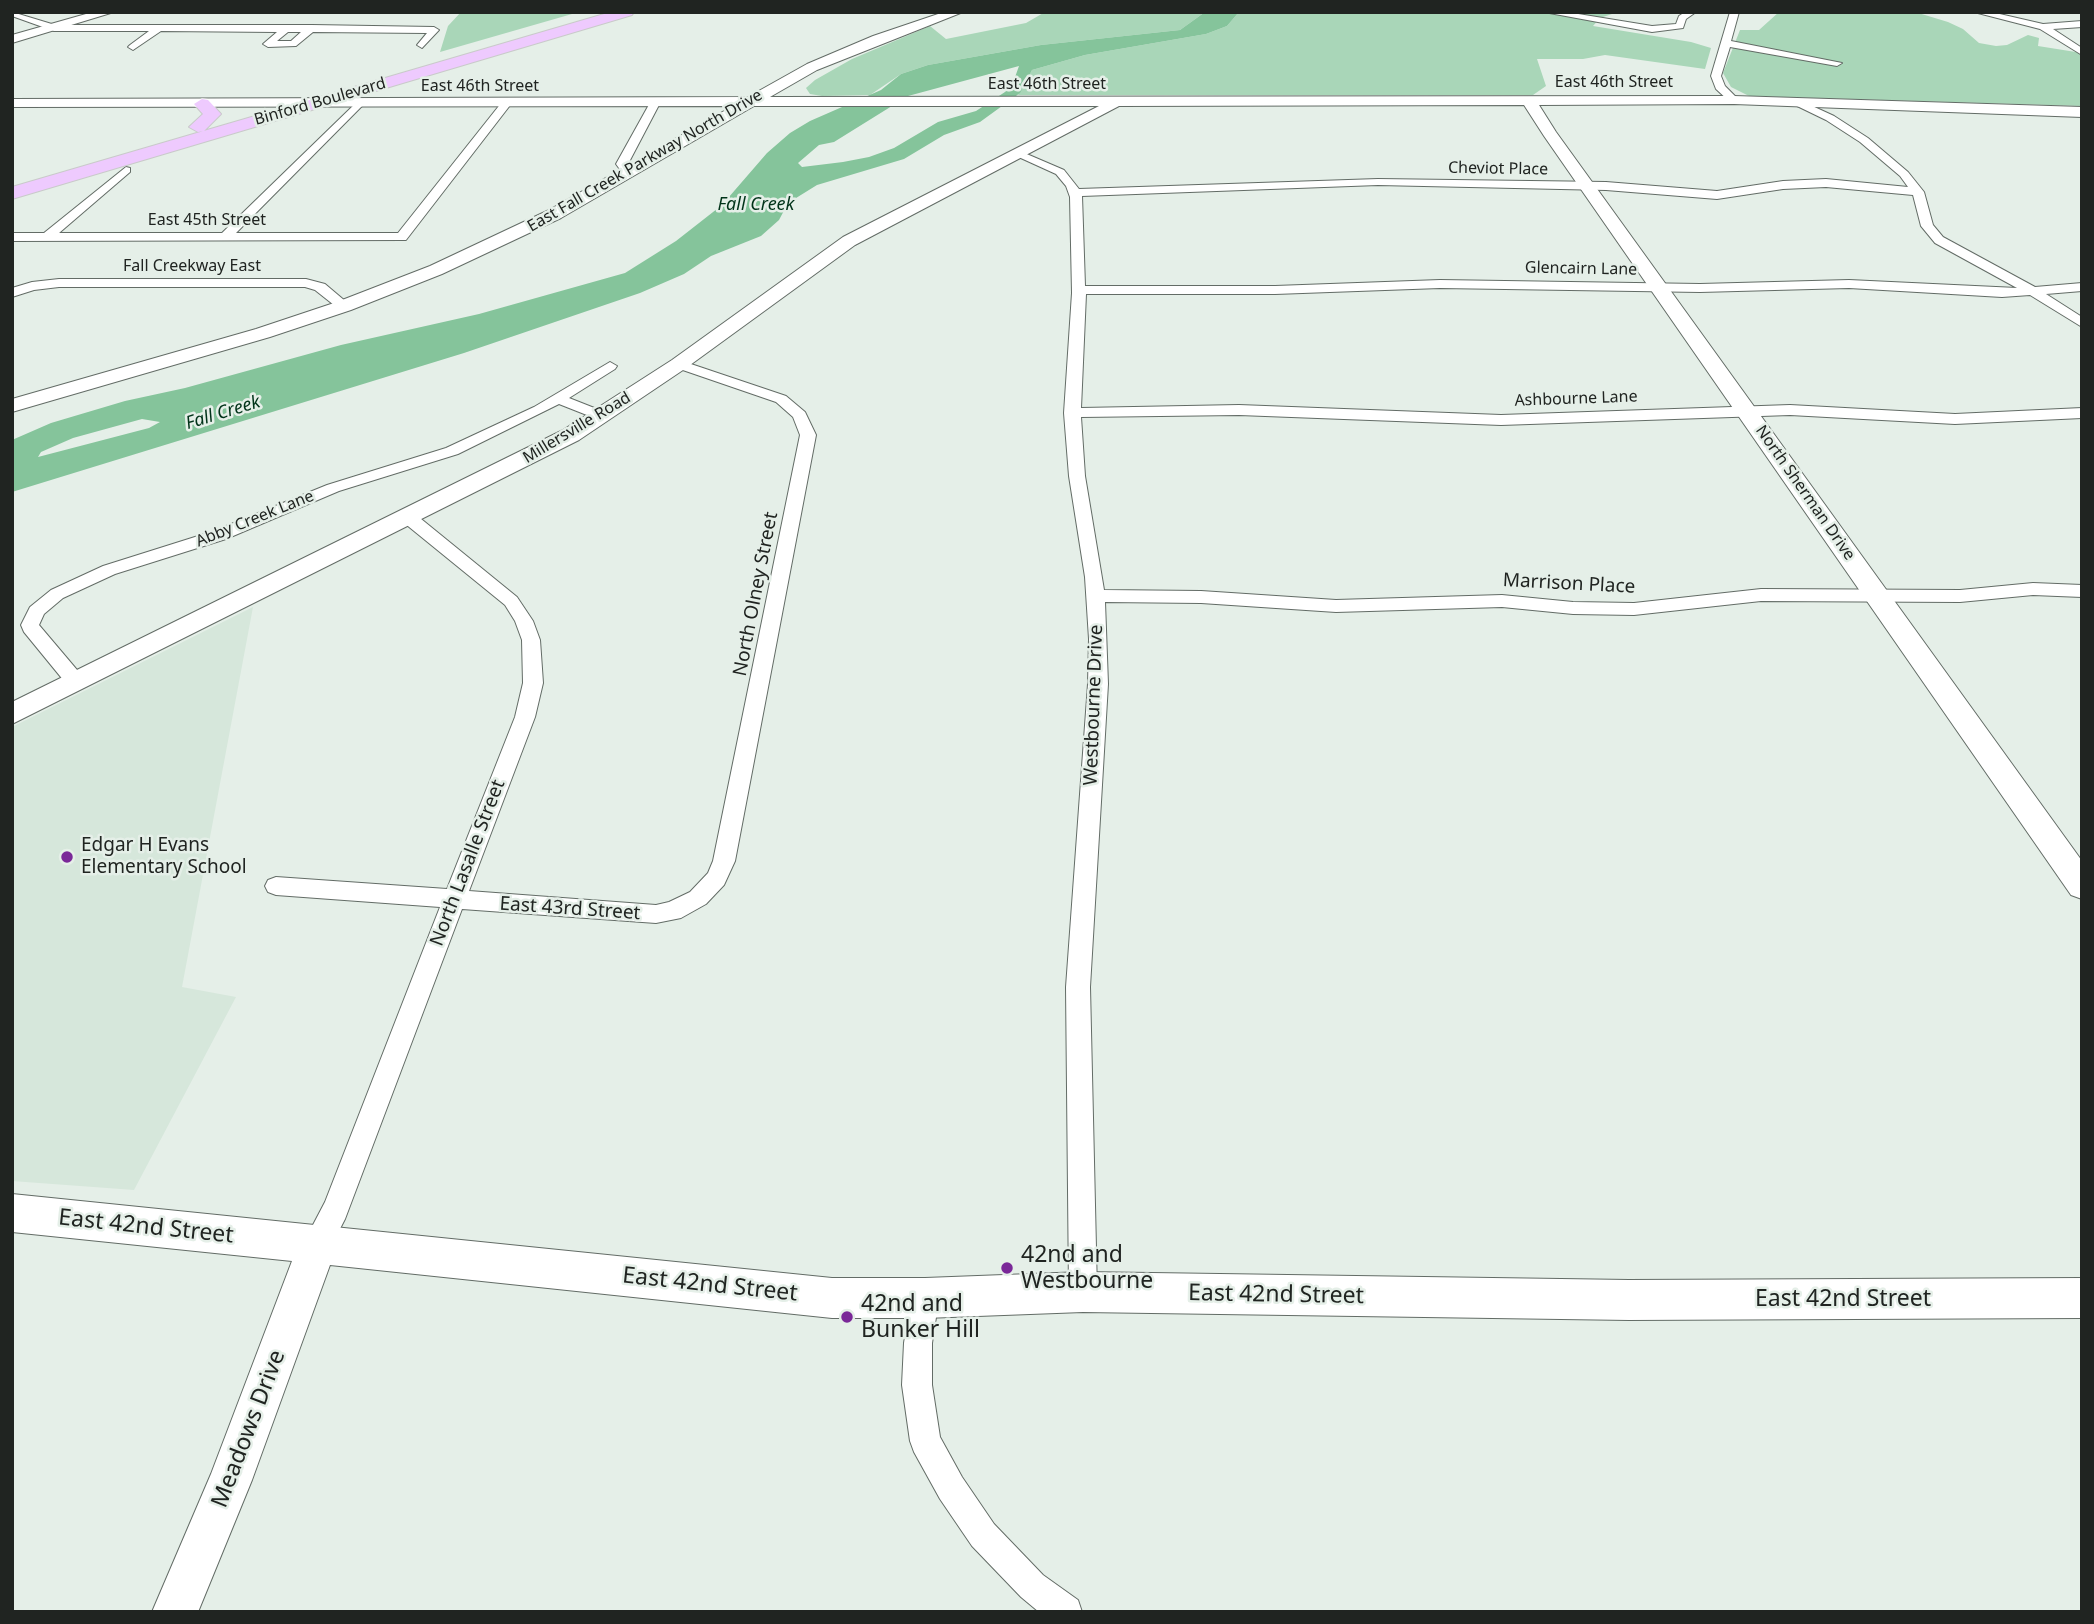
<!DOCTYPE html>
<style>
body{margin:0}
#map{position:relative;width:2094px;height:1624px;overflow:hidden;background:#e5efe8;font-family:"Noto Sans",sans-serif}
canvas{display:block}
.frame{position:absolute;inset:0;border:14px solid #202421;pointer-events:none}
</style>
<div id="map">
<canvas width="2094" height="1624"></canvas>
<div class="frame"></div>
</div>
<script>
const context = document.querySelector('canvas').getContext('2d');
context.lineJoin = 'round';
function fill(path, color) { context.fillStyle = color; context.fill(path, 'evenodd'); }
const shape = rows => new Path2D(rows.map(r => 'M' + r).join(''));
function strokePath(path, color, width, dash) { context.strokeStyle = color; context.lineWidth = width; context.lineCap = dash ? 'butt' : 'round'; context.setLineDash(dash || []); context.stroke(path); }
function write(font, color, halo, rows, align = 'center') {
  context.font = font + ' "Noto Sans",sans-serif'; context.lineWidth = 5; context.setLineDash([]); context.textBaseline = 'middle'; context.strokeStyle = halo; context.fillStyle = color; for (const [text, x, y, turn = 0] of rows) {
    context.save(); context.translate(x, y); context.rotate((+turn || 0) * Math.PI / 180); context.textAlign = isNaN(turn) ? turn : align; if (halo) context.strokeText(text, 0, 0); context.fillText(text, 0, 0); context.restore();
  }
}
const built = shape([
 [253,607,182,987,236,997,134,1190,12,1181,12,727]
]);
const green = shape([
 [461,12,579,12,440,52,448,26],
 [1045,12,1205,12,1180,30,1041,45,928,65,901,74,870,95,822,96,810,94,806,88,815,80,852,59,930,26,946,39,1026,23],
 [1239,12,1606,12,1612,14,1600,18,1593,26,1691,42,1711,48,1705,69,1605,55,1583,59,1537,59,1546,86,1533,95,1018,95,1032,70,1085,55,1206,34,1227,26],
 [1779,12,1915,12,1948,22,1963,29,1979,43,1996,46,2007,45,2028,35,2039,38,2038,46,2082,53,2082,106,1749,96,1731,87,1723,73,1740,30,1759,30]
]);
const water = shape([
 [1205,12,1239,12,1227,26,1206,34,1085,55,1032,70,1020,93,980,122,944,135,904,159,817,185,788,203,779,220,761,236,711,256,684,274,640,293,464,353,12,492,12,440,51,423,125,401,185,388,341,345,479,314,625,273,676,241,722,205,767,153,790,133,810,121,881,90,901,74,928,65,1041,45,1180,30],
 [1019,66,1014,80,1005,92,976,111,938,122,894,148,869,157,843,162,802,167,798,163,819,145,834,142,908,96],
 [142,419,160,422,149,428,38,457,41,452,73,438]
]);
const street = shape([
 [12,12,55,25,312,25,434,27,439,30,422,48,417,45,427,33,313,32,296,46,268,47,263,44,277,32,161,31,133,50,128,47,130,45,149,31,54,31,12,16,12,12],
 [288,32,301,32,291,41,277,41,288,32],
 [1544,12,1566,12,1652,26,1676,24,1679,16,1685,12,1696,12,1686,19,1683,28,1652,32,1544,12],
 [1730,12,1739,12,1731,41,1842,63,1837,66,1730,47,1721,76,1725,86,1739,100,1730,102,1716,89,1711,76,1730,12],
 [1974,12,1991,12,2043,24,2082,21,2082,27,2053,29,2082,48,2082,55,2040,29,1974,12],
 [1797,99,1834,116,1868,138,1908,172,1924,192,1933,225,1943,237,2035,287,2082,283,2082,291,2046,294,2082,317,2082,327,2030,295,2002,297,1849,288,1700,292,1440,288,1275,294,1086,294,1081,408,1239,405,1501,415,1790,405,1955,414,2082,408,2082,418,1955,424,1790,415,1501,425,1239,415,1081,417,1085,476,1104,590,1201,591,1336,600,1502,595,1573,602,1634,603,1761,589,1960,590,2033,583,2082,585,2082,597,2033,595,1960,602,1761,601,1634,615,1573,614,1502,607,1336,612,1201,603,1105,602,1108,684,1090,987,1097,1292,1093,1302,1083,1306,1073,1302,1069,1292,1066,987,1088,684,1089,639,1085,577,1069,476,1064,413,1072,293,1070,197,1066,186,1056,174,1012,154,1022,152,1064,170,1079,189,1378,179,1606,182,1717,191,1783,181,1826,179,1908,187,1900,176,1860,142,1826,120,1793,104,1793,100,1797,99],
 [1378,185,1606,190,1717,199,1783,189,1826,187,1913,195,1921,226,1935,243,2017,288,1849,280,1700,284,1440,280,1275,286,1085,286,1082,196,1378,185],
 [358,101,363,104,362,106,236,233,398,233,502,102,511,104,406,240,12,241,12,233,44,233,126,167,130,168,130,172,59,233,222,233,358,101],
 [651,101,660,103,628,164,634,173,624,175,616,164,651,101],
 [59,279,306,279,325,284,351,306,344,310,339,309,315,290,305,287,59,287,34,290,12,297,12,288,32,282,59,279],
 [679,360,786,396,805,412,816,435,735,861,724,885,706,904,681,918,656,923,462,909,345,1219,327,1254,317,1258,307,1254,303,1244,325,1202,440,907,276,895,268,892,265,886,268,880,276,877,447,889,515,717,523,683,522,640,515,621,505,605,403,522,401,518,403,514,415,514,517,597,533,621,540,640,543,683,535,717,469,891,656,905,669,902,690,892,708,873,713,861,800,435,793,417,776,402,674,367,672,364,674,361,679,360],
 [610,362,617,366,615,369,569,398,607,413,610,416,607,419,597,419,559,404,458,454,339,491,226,539,115,574,63,598,44,614,39,625,83,677,86,682,83,687,69,687,24,632,21,625,30,607,51,590,103,566,214,531,327,485,446,448,534,407,610,362],
 [925,1284,935,1288,939,1298,932,1343,932,1385,940,1437,962,1477,994,1524,1043,1575,1078,1600,1082,1612,1039,1612,1021,1597,972,1546,940,1499,914,1452,910,1441,902,1385,904,1343,911,1298,915,1288,925,1284]
]);
const secondary = shape([
 [93,12,114,12,12,43,12,35,93,12],
 [944,12,963,12,817,70,770,97,1734,96,2082,107,2082,117,1734,104,1539,105,1556,132,2082,861,2082,899,2071,895,1544,136,1524,105,1119,106,855,245,686,368,579,440,12,724,12,702,563,430,672,360,843,237,1099,106,754,106,561,218,442,274,351,310,270,337,12,412,12,399,256,329,337,302,430,266,549,210,733,106,12,107,12,99,748,97,807,64,873,36,944,12],
 [12,1194,832,1278,925,1278,1083,1272,1629,1280,2082,1278,2082,1318,1629,1320,1083,1312,925,1318,832,1318,330,1265,252,1480,198,1612,152,1612,211,1474,292,1261,12,1232,12,1194]
]);
const primary = shape([
 [611,12,634,12,632,15,12,199,12,187,611,12],
 [202,99,208,100,221,114,204,131,198,132,189,127,203,114,194,104,202,99]
]);
const markers = [
 [67,857,7,"#7a2898"],
 [1007,1268,7,"#7a2898"],
 [847,1317,7,"#7a2898"]
];
const farStreetnames = [
 ["East 46th Street",1614,82],
 ["East 46th Street",1047,84],
 ["East 46th Street",480,86],
 ["Binford Boulevard",320,102,-16],
 ["East Fall Creek Parkway North Drive",645,161,-30],
 ["Cheviot Place",1498,169,1],
 ["East 45th Street",207,220],
 ["Fall Creekway East",192,266],
 ["Glencairn Lane",1581,269,1],
 ["Ashbourne Lane",1576,399,-2],
 ["Millersville Road",577,428,-31],
 ["North Sherman Drive",1805,493,55],
 ["Abby Creek Lane",255,519,-22]
];
const farWaternames = [
 ["Fall Creek",756,205],
 ["Fall Creek",223,413,-17]
];
const streetNames = [
 ["Marrison Place",1569,584,3],
 ["North Olney Street",756,594,-79],
 ["Westbourne Drive",1094,705,-88],
 ["North Lasalle Street",468,863,-69],
 ["East 43rd Street",570,909,4]
];
const poiNames = [
 ["Edgar H Evans",81,846],
 ["Elementary School",81,868]
];
const nearStreetnames = [
 ["East 42nd Street",146,1227,6],
 ["East 42nd Street",710,1285,6],
 ["East 42nd Street",1276,1295,1],
 ["East 42nd Street",1843,1299],
 ["Meadows Drive",249,1429,-69]
];
const nearPoinames = [
 ["42nd and",1021,1255],
 ["Westbourne",1021,1281],
 ["42nd and",861,1304],
 ["Bunker Hill",861,1330]
];
fill(built, '#d6e7db');
fill(green, '#a9d6b8');
fill(water, '#85c49b');
strokePath(street, '#636c66', 2);
strokePath(secondary, '#636c66', 2);
strokePath(primary, '#c9caca', 2);
fill(street, '#fff');
fill(secondary, '#fff');
fill(primary, '#eecafe');
for (const [x, y, r, color] of markers) { const dot = new Path2D(); dot.arc(x, y, r, 0, 2 * Math.PI); context.fillStyle = color; context.fill(dot); strokePath(dot, '#e5efe8', 2.5); }
write('16px', '#202421', '#e5efe8', farStreetnames);
write('italic 18px', '#003319', '#e5efe8', farWaternames);
write('19px', '#202421', '#e5efe8', streetNames);
write('19px', '#202421', '#e5efe8', poiNames, 'left');
write('23px', '#202421', '#e5efe8', nearStreetnames);
write('23px', '#202421', '#e5efe8', nearPoinames, 'left');
</script>
